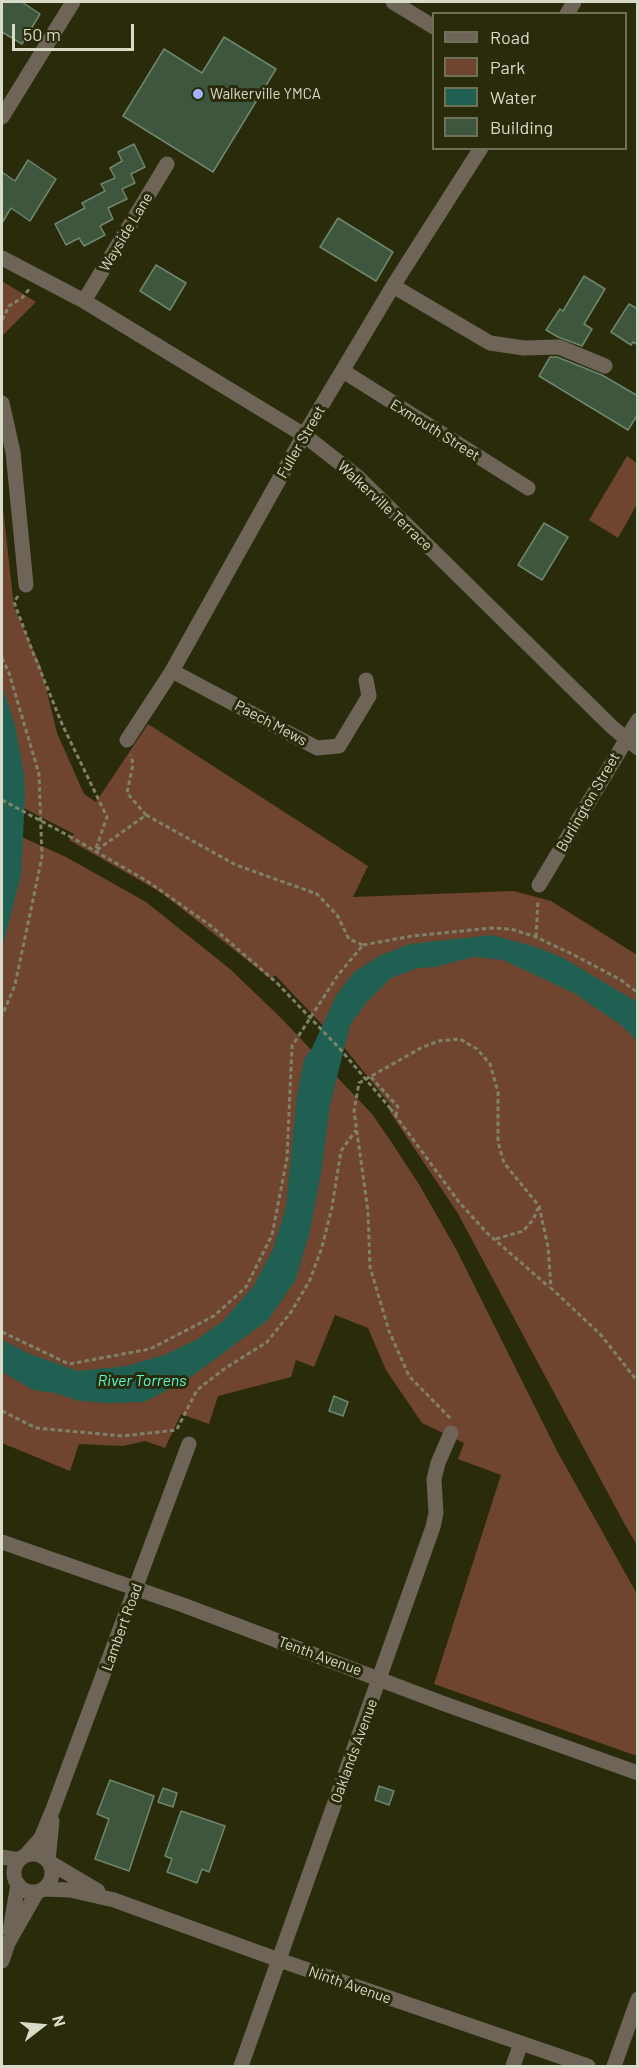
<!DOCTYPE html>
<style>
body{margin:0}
#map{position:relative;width:639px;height:2068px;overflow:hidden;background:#292b0a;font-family:Barlow,sans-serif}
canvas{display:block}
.frame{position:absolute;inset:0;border:3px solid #d9dbc9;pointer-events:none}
.legend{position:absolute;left:432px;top:12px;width:195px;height:138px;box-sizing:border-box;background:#292b0a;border:2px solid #6f7156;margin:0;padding:8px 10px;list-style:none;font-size:18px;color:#d9dbc9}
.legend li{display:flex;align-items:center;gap:12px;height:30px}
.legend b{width:30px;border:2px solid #6f7156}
.north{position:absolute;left:12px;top:1996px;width:60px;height:60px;-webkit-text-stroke:4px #292b0a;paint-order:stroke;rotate:74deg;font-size:16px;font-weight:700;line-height:24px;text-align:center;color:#d9dbc9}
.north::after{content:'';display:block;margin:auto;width:21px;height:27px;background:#d9dbc9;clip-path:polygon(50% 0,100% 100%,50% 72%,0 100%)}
.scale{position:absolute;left:12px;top:24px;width:122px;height:27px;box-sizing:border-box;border:3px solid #d9dbc9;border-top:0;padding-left:8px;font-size:18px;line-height:21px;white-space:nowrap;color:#d9dbc9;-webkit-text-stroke:4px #292b0a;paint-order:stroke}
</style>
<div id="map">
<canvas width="639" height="2068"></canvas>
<div class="frame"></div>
<ul class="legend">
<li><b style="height:8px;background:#6e6558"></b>Road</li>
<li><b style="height:16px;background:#704530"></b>Park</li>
<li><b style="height:16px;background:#206053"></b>Water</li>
<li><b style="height:16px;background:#3e563d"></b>Building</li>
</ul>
<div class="north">N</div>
<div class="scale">50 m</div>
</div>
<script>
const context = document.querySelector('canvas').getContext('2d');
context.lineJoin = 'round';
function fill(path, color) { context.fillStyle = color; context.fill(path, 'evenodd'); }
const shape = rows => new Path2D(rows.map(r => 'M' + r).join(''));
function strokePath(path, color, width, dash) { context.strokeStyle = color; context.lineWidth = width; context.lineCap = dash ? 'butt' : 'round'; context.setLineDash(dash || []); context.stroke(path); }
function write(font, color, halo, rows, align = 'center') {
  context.font = font + ' Barlow,sans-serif'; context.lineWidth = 6; context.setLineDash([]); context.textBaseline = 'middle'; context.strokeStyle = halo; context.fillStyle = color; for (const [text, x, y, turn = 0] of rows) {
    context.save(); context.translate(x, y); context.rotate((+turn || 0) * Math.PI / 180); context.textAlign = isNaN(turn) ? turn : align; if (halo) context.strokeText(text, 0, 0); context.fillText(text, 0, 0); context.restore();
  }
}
const green = shape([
 [2,281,36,302,2,336],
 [627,456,637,463,637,504,618,538,589,520],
 [2,500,14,607,41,667,57,733,84,794,96,802,148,724,368,866,353,897,514,891,551,901,637,955,637,1545,624,1523,457,1212,390,1112,393,1108,347,1051,275,975,271,979,162,893,69,840,74,834,2,797],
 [2,828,66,857,146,902,230,969,282,1019,372,1114,392,1143,420,1186,456,1249,556,1449,637,1594,637,1756,434,1684,501,1475,458,1459,464,1443,422,1423,386,1370,368,1328,335,1315,314,1367,296,1360,291,1377,218,1396,209,1424,181,1414,165,1448,145,1441,123,1446,79,1444,70,1471,2,1443]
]);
const water = shape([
 [2,686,15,725,24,775,25,795,21,875,2,949],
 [492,935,539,948,563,958,637,1002,637,1041,621,1025,574,993,503,960,473,957,435,967,418,968,391,978,367,1002,350,1025,330,1105,321,1173,309,1235,295,1281,268,1320,184,1382,144,1402,110,1403,79,1401,55,1393,33,1390,2,1372,2,1340,30,1354,78,1371,126,1366,164,1355,196,1340,223,1321,253,1287,273,1249,286,1207,297,1095,304,1059,312,1048,336,996,354,972,379,956,410,944]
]);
const building = shape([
 [2,2,22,2,40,14,22,44,2,32,2,2],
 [224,37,276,69,213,172,123,116,164,49,202,73,224,37],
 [134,144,145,167,131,174,135,183,122,189,127,199,108,208,113,219,100,226,105,235,84,246,79,238,66,245,55,224,85,208,82,203,105,191,101,184,115,178,110,168,122,161,118,152,134,144],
 [28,160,56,179,30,221,11,208,2,223,2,172,15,181,28,160],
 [338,218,393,252,376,281,320,247,338,218],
 [156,265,186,283,170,310,140,291,156,265],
 [584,276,605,289,584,324,592,329,582,346,558,337,546,330,560,309,563,311,584,276],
 [629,304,638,309,638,345,633,342,631,345,611,332,629,304],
 [550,357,557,357,602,375,638,396,638,414,628,430,539,376,550,357],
 [544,523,568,537,542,580,518,565,544,523],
 [334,1396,348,1402,343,1416,329,1411,334,1396],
 [110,1780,154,1796,129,1871,95,1859,109,1819,97,1814,110,1780],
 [379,1786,394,1791,389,1805,375,1800,379,1786],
 [163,1788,177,1793,173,1807,158,1802,163,1788],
 [181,1811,225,1826,209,1872,202,1869,197,1883,167,1872,172,1859,165,1856,181,1811]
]);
const path = shape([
 [2,320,9,306,22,298,30,288],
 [18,596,14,602,32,650,62,724,107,817,95,851],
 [2,658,9,673,39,774,42,857,15,985,2,1016],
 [146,815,236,865,317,894,337,915,349,939,363,945],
 [69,836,147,881,211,926,277,983],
 [97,850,146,815,127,793,133,765,131,755],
 [536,937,538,900],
 [363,945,412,936,492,928,511,929,536,937,574,955,621,980,638,993],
 [371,1077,398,1107,396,1115],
 [390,1108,459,1202,487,1233,549,1287],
 [496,1239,523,1231,533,1220,538,1208],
 [2,1332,69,1364,150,1349,214,1316,246,1287,272,1235,287,1158,292,1046,338,975,363,945],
 [2,1411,36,1428,123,1436,177,1430],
 [450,1418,409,1376,389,1331,370,1267,368,1211,354,1111,359,1083,421,1048,438,1041,460,1039,477,1049,490,1064,498,1092,498,1142,504,1163,539,1206,548,1247,551,1288,601,1335,638,1382],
 [177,1429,197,1390,224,1369,267,1342,291,1312,310,1280,322,1247,332,1207,341,1151,356,1130]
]);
const minor = shape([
 [393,2,434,27],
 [567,14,574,2],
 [2,117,73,2],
 [2,258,84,301,304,435,359,478,612,727,638,748],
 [393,286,490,343,524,348,559,347,605,366],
 [84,301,167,164],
 [343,371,528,488],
 [2,403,13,452,26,585],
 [172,671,317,748,339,746,369,696,366,680],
 [127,740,172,671,304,435,393,286,481,148],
 [539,885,638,720],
 [2,1542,183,1605,442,1703,638,1773],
 '14 1873a19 19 0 1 1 38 0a19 19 0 1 1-38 0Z',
 [26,1855,41,1838,53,1809,189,1444],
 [2,1857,19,1860],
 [48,1861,52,1821],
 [49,1862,98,1891],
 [44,1889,70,1890,114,1900,279,1960,588,2066],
 [10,1931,18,1884],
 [2,1961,8,1943,37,1892],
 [241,2066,433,1527,436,1513,434,1479,438,1463,451,1433],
 [513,2066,521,2043],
 [614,2066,638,1999]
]);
const pathBridge = shape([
 [2,800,69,836],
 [277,983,341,1050,390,1108]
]);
const markers = [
 [198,94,6,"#a3b2fd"]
];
const poiNames = [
 ["Walkerville YMCA",210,94]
];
const streetNames = [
 ["Wayside Lane",126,232,-59],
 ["Exmouth Street",435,430,32],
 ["Fuller Street",301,442,-60],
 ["Walkerville Terrace",385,506,43],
 ["Paech Mews",271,723,28],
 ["Burlington Street",588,802,-60],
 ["Lambert Road",122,1627,-70],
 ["Tenth Avenue",320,1656,20],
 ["Oaklands Avenue",354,1751,-70],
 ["Ninth Avenue",350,1985,19]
];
const waterNames = [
 ["River Torrens",142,1381]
];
fill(green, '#704530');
fill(water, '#206053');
fill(building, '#3e563d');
strokePath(building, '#6d876d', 1.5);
strokePath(path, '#7f8168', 3, [4.5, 3]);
strokePath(minor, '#6e6558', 15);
strokePath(pathBridge, '#7f8168', 3, [4.5, 3]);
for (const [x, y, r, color] of markers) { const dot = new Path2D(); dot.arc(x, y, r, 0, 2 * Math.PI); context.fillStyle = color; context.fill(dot); strokePath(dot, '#292b0a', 2); }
write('15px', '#d9dbc9', '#292b0a', poiNames, 'left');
write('15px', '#d9dbc9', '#292b0a', streetNames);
write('italic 16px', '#54fad9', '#292b0a', waterNames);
</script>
